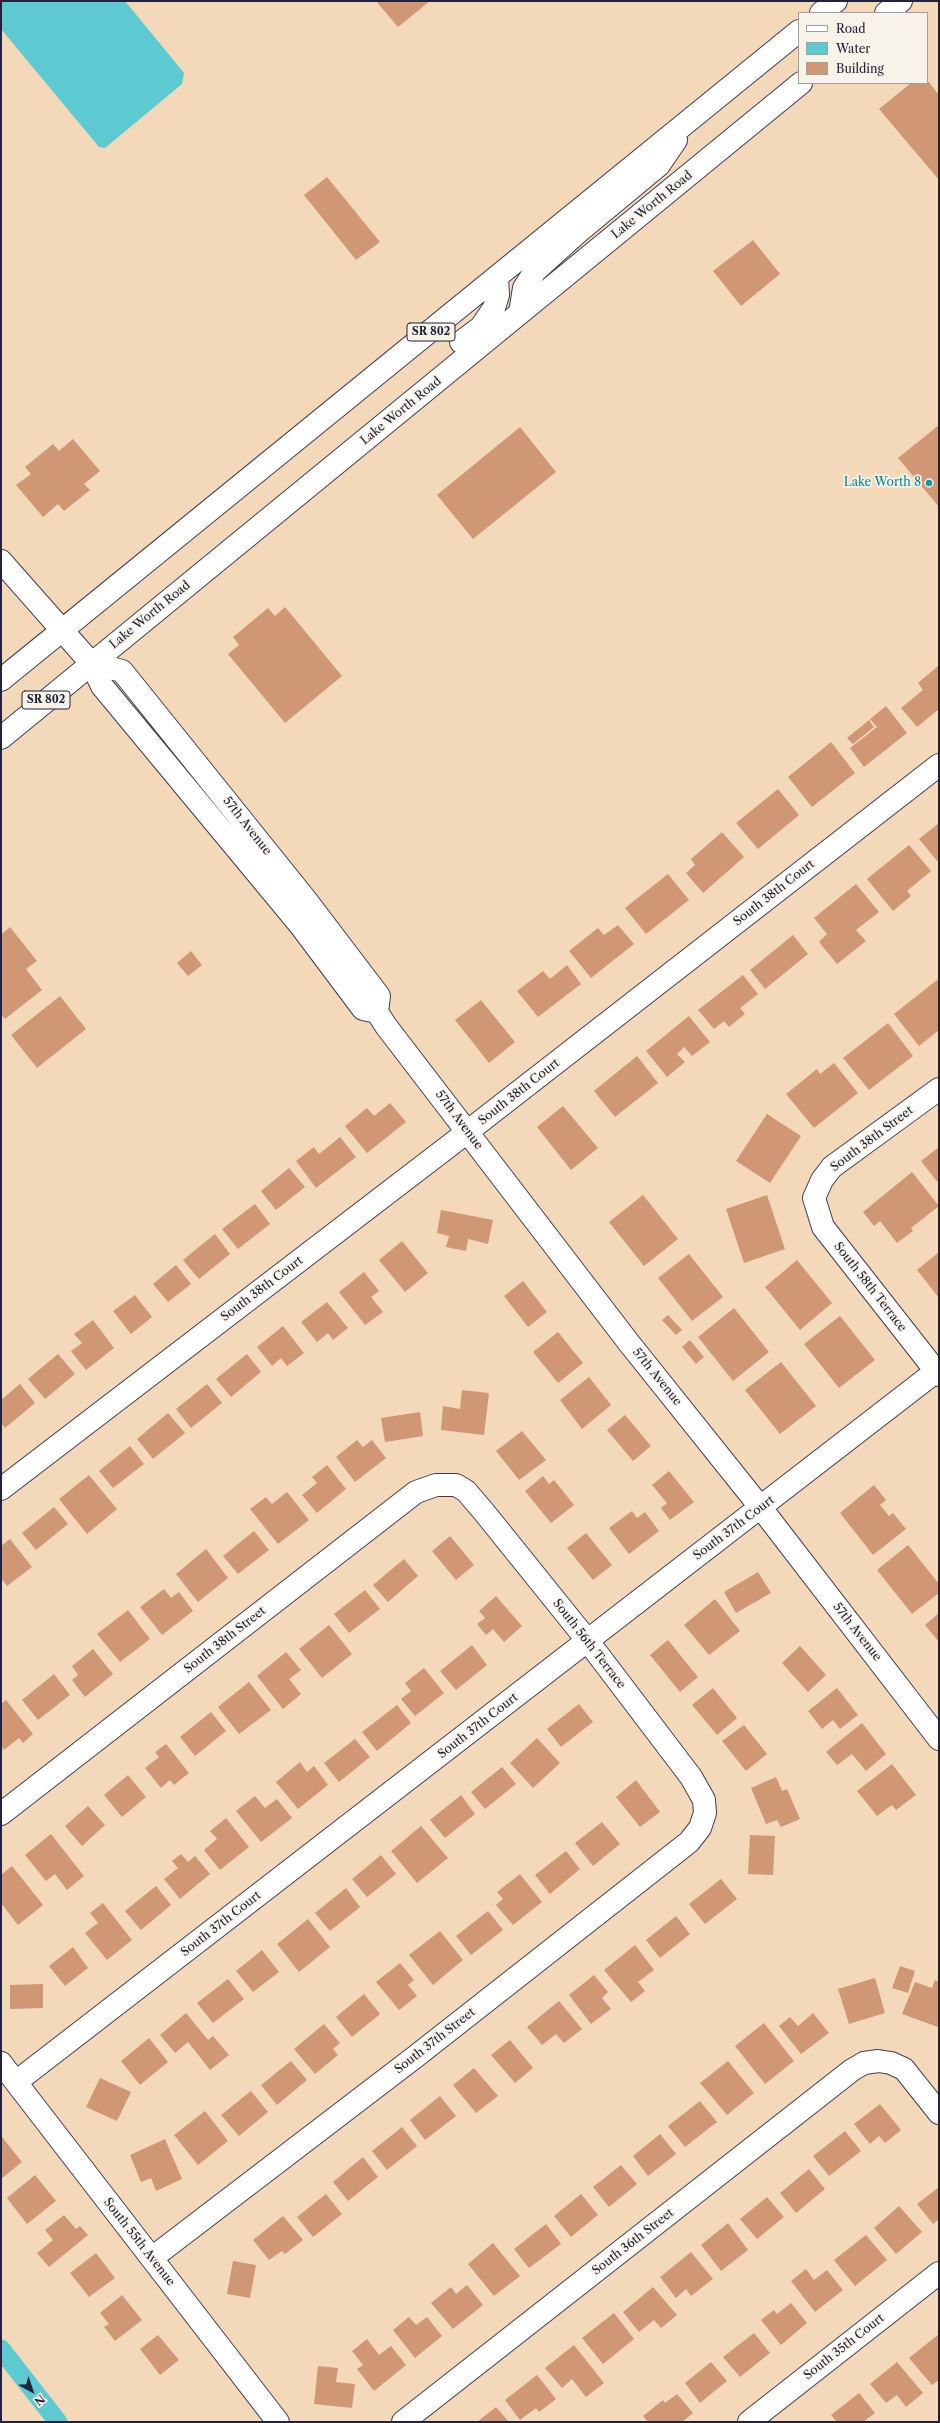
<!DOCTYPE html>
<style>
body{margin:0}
#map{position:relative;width:940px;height:2423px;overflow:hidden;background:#f3d9ba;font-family:"Libre Caslon Text",serif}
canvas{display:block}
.frame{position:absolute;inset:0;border:2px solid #22223b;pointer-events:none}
.legend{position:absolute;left:798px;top:12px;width:130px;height:72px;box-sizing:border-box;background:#f7f3e8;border:1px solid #a29fa3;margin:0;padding:5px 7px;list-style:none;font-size:12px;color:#22223b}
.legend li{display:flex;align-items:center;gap:8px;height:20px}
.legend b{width:20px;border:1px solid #a29fa3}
.north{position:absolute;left:12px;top:2371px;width:40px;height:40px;-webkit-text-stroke:3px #f7f3e8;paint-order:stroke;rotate:140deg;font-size:11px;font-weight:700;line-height:16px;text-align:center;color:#22223b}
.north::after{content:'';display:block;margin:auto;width:14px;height:18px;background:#22223b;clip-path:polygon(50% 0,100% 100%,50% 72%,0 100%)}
</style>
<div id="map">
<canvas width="940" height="2423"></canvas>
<div class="frame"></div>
<ul class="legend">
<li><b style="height:5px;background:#fff"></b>Road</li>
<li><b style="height:11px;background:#5ccad0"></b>Water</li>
<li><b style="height:11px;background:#d09775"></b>Building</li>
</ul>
<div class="north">N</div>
</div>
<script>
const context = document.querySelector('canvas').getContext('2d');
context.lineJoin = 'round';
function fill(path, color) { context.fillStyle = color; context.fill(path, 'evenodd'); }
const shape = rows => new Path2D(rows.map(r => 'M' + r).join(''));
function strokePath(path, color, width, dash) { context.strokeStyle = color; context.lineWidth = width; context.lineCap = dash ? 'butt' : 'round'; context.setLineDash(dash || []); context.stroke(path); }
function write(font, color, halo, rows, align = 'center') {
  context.font = font + ' "Libre Caslon Text",serif'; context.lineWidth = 3.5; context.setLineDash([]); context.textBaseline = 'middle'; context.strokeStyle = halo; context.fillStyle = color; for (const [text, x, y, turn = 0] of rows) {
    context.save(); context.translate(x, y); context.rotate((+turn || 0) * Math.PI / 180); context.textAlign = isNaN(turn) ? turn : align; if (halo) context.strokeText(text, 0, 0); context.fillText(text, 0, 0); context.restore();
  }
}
const water = shape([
 [1,1,125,1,184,73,182,84,105,148,99,147,1,29]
]);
const canal = shape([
 [1,2349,58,2422]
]);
const building = shape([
 [376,1,430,1,398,27],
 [927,80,939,95,939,180,879,109,911,83,927,83],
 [327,177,380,242,356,260,304,195],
 [753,240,780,274,741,306,713,271],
 [939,425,939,507,898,458],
 [520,427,556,472,473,539,437,495],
 [73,439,100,471,84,484,90,490,64,511,58,504,43,517,16,485,31,474,25,467,53,444,59,451],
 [285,607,342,676,285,723,228,654,239,645,233,637,268,608,275,616],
 [938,666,939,709,917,727,901,708,923,690,918,683],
 [886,706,907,733,864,767,850,748,877,727,870,719],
 [869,720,874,727,853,744,847,738],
 [831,742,855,773,812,807,788,777],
 [778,789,799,815,758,849,736,823],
 [939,823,939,863,919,839],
 [722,832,744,857,703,893,686,873,695,865,691,859],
 [909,845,931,871,907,891,911,896,893,911,867,879],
 [668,874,689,900,646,934,625,908],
 [856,884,879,912,856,930,866,941,837,964,819,942,827,934,814,918],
 [618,925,634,944,591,978,569,951,598,928,604,935],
 [10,927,37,961,26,969,42,990,5,1019,1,1014,1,935],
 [793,935,808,954,765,989,750,970],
 [191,951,202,965,188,976,177,963],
 [567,965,581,984,538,1017,517,991,543,971,550,979],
 [743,975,758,994,740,1008,745,1014,729,1027,724,1021,714,1029,698,1010],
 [937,980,939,982,939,1030,919,1046,894,1014],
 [60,996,86,1029,37,1068,11,1035],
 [481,1000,515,1042,489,1063,455,1020],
 [689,1016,710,1042,692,1056,684,1047,677,1054,685,1062,667,1077,646,1051],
 [888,1023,913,1056,869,1090,843,1058],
 [637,1056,658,1083,615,1117,594,1091],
 [834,1063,858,1093,814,1128,786,1094,817,1069,820,1074],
 [390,1103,406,1122,367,1153,345,1126,367,1108,374,1116],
 [563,1106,598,1148,571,1170,537,1127],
 [767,1114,801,1136,770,1183,736,1161],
 [340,1137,356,1157,316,1188,296,1161,314,1147,319,1154],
 [939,1147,939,1184,921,1161],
 [289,1168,305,1187,276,1210,261,1191],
 [912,1172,939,1206,911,1228,913,1231,897,1243,880,1221,874,1226,863,1212],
 [643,1195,678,1239,644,1266,609,1222],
 [767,1195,785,1249,744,1263,726,1209],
 [255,1204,270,1224,238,1249,222,1229],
 [441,1210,493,1220,488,1244,468,1239,466,1251,446,1247,449,1236,437,1233],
 [215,1234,230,1254,199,1279,183,1260],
 [402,1241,428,1273,405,1292,379,1260],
 [939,1252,939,1298,917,1270],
 [689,1254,723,1297,692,1321,658,1278],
 [797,1260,832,1303,800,1330,765,1287],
 [176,1265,191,1284,168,1302,153,1284],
 [364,1272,379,1291,371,1297,383,1312,365,1325,339,1292],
 [523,1281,547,1312,528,1327,504,1296],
 [135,1295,152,1317,131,1334,113,1311],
 [327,1302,348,1328,333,1340,328,1333,317,1342,301,1322],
 [734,1308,769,1352,733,1381,698,1337],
 [668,1315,682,1330,676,1335,662,1320],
 [840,1316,875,1360,839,1388,804,1344],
 [93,1320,114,1348,86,1370,71,1351,82,1343,74,1334],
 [283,1326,304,1353,287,1366,281,1358,272,1366,257,1347],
 [558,1332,583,1363,558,1383,533,1352],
 [690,1340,704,1357,696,1364,682,1347],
 [58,1354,75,1374,45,1399,28,1379],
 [247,1354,261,1372,231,1397,216,1379],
 [781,1362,816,1406,780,1434,745,1390],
 [589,1377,611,1405,582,1429,560,1400],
 [20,1384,35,1403,5,1428,1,1423,1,1400],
 [207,1384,222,1403,191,1428,176,1409],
 [462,1390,489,1393,484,1435,441,1430,443,1406,460,1409],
 [420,1412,423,1436,385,1442,381,1418],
 [168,1413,185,1433,153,1459,137,1439],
 [625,1415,651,1446,633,1461,607,1430],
 [522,1431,546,1460,519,1480,496,1451],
 [357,1440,363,1447,372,1440,386,1458,355,1482,336,1457],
 [130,1446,144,1464,113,1488,99,1471],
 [327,1465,346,1489,317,1513,302,1495,317,1483,312,1477],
 [669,1471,694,1502,670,1520,661,1508,667,1503,652,1485],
 [89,1475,117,1509,87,1534,59,1499],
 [543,1476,549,1484,554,1480,574,1505,551,1523,525,1491],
 [874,1485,886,1500,880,1505,889,1516,893,1513,906,1529,873,1555,840,1513],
 [287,1492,309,1520,278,1544,250,1509,266,1497,272,1504],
 [54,1507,68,1524,36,1550,22,1533],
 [632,1511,637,1518,645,1512,659,1531,629,1554,609,1528],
 [254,1531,269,1550,238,1574,223,1556],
 [586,1533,612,1565,593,1580,567,1548],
 [450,1536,474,1565,456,1580,432,1551],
 [10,1539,32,1567,7,1586,1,1578,1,1546],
 [908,1545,939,1584,939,1593,912,1614,877,1570],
 [206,1549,228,1578,198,1602,176,1574],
 [404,1559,418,1576,388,1602,373,1585],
 [758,1572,771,1593,736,1613,724,1592],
 [164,1589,171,1598,179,1592,193,1611,162,1635,140,1607],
 [365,1590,380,1609,349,1633,334,1614],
 [496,1596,522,1626,504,1642,493,1629,486,1635,477,1624,485,1618,479,1611],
 [715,1599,740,1631,709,1655,684,1625],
 [128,1610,150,1639,120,1662,97,1634],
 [939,1613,939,1642,925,1625],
 [329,1625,352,1654,322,1678,299,1649],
 [668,1640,698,1677,680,1692,650,1655],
 [472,1645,487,1665,456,1690,440,1671],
 [800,1646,826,1675,808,1692,782,1663],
 [93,1649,113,1674,85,1697,72,1680,78,1675,72,1666],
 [286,1652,301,1670,289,1679,301,1694,283,1709,257,1676],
 [424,1668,444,1693,415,1716,401,1699,411,1691,405,1683],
 [54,1674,70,1695,38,1720,22,1700],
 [249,1682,271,1710,239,1734,218,1707],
 [713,1688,737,1718,717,1735,692,1705],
 [837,1688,858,1715,840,1729,833,1720,822,1729,808,1711],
 [6,1700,33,1734,23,1743,19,1738,4,1750,1,1745,1,1704],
 [579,1704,593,1722,561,1747,547,1729],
 [397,1705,411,1723,377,1751,362,1732],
 [211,1712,226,1731,195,1756,180,1737],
 [862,1723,886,1754,866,1771,852,1754,837,1765,826,1752],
 [744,1725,767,1754,746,1771,722,1741],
 [537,1738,560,1763,533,1788,510,1763],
 [355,1739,370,1757,339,1782,324,1763],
 [166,1744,189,1773,174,1785,170,1780,161,1788,145,1768,159,1757,155,1752],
 [300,1762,307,1772,314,1766,328,1785,298,1809,276,1782],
 [892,1764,916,1795,896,1810,892,1805,877,1816,857,1791],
 [502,1767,516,1784,485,1809,471,1792],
 [128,1775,146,1797,122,1817,104,1795],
 [776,1777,782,1791,787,1789,800,1819,781,1827,777,1820,766,1824,751,1788],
 [636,1780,660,1812,640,1827,616,1797],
 [461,1795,475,1814,445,1838,430,1820],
 [255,1796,265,1808,277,1799,292,1818,261,1842,236,1811],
 [88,1806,105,1825,82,1846,65,1826],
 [226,1818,249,1847,220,1870,204,1850,217,1839,210,1831],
 [602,1822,620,1844,593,1866,575,1843],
 [421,1826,448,1858,417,1883,391,1851],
 [51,1834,84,1876,67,1890,55,1874,46,1881,25,1855],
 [750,1835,775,1836,773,1875,748,1874],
 [566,1851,580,1869,550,1894,535,1875],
 [181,1854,188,1862,195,1856,210,1874,180,1899,164,1879,178,1868,172,1861],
 [381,1855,396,1874,367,1897,352,1879],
 [12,1866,43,1905,18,1925,1,1903,1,1875],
 [520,1874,542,1902,513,1925,496,1905,503,1899,497,1892],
 [721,1879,737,1899,705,1924,689,1904],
 [156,1886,171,1905,141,1930,125,1911],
 [346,1888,360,1907,330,1931,315,1913],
 [103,1903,132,1940,107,1960,85,1933,98,1923,90,1913],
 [488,1911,503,1930,471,1955,456,1936],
 [676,1916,690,1934,660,1958,646,1940],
 [308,1919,330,1947,299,1972,277,1944],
 [440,1931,463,1960,433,1985,409,1955],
 [635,1945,654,1970,638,1982,645,1991,631,2002,604,1970],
 [73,1947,88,1968,65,1986,49,1966],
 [262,1950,279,1972,253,1992,236,1971],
 [400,1963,414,1980,408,1985,417,1996,399,2010,376,1982],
 [900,1966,915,1971,908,1993,892,1988],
 [594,1975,608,1992,602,1998,611,2009,591,2024,569,1995],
 [875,1978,885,2013,849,2024,838,1989],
 [228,1979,244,1999,213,2023,197,2003],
 [935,1980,939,1982,938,2027,902,2014,915,1982,932,1988],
 [43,1984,43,2008,10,2009,10,1985],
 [364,1994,380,2014,352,2037,336,2017],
 [559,2001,582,2029,564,2043,556,2034,542,2045,527,2027],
 [186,2013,208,2040,213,2036,229,2055,210,2070,188,2042,175,2053,160,2035],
 [813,2013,829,2033,801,2054,779,2026,790,2017,798,2026],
 [764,2023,794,2061,765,2084,735,2046],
 [324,2024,340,2043,333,2049,338,2055,315,2074,294,2049],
 [149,2038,168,2062,140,2085,121,2061],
 [510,2040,533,2068,515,2083,491,2055],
 [291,2061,307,2080,277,2105,261,2085],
 [728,2061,754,2093,727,2115,700,2083],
 [474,2068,498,2096,476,2113,453,2085],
 [100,2078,131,2092,117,2121,86,2107],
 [251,2091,268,2112,239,2136,221,2115],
 [440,2096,456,2116,425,2140,410,2120],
 [700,2101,717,2122,685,2147,668,2126],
 [880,2104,901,2130,885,2143,879,2136,870,2144,854,2124],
 [205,2111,228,2141,198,2165,174,2135],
 [402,2127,417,2146,387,2170,372,2151],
 [845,2131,861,2151,829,2176,813,2156],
 [660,2134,676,2154,648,2176,633,2156],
 [2,2137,22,2162,1,2179,1,2138],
 [165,2139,182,2179,156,2191,151,2178,141,2182,130,2155],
 [363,2157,378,2177,348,2201,333,2182],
 [621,2165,637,2184,609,2207,593,2187],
 [809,2169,825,2189,796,2213,780,2193],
 [35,2175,56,2201,27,2224,7,2198],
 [939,2187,939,2219,933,2224,917,2204],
 [326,2194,342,2214,313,2237,297,2217],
 [581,2194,598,2215,571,2237,554,2216],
 [767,2197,784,2217,757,2239,740,2219],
 [899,2206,922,2232,896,2254,874,2228],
 [64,2215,76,2229,80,2226,88,2235,49,2267,37,2253,53,2240,45,2230],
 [283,2216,303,2240,285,2254,282,2251,269,2260,253,2240],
 [728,2223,748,2250,721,2271,701,2245],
 [546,2224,561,2244,529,2268,514,2249],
 [866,2235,887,2260,855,2286,834,2260],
 [493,2243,520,2276,494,2296,468,2264],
 [691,2252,713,2279,691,2296,686,2289,676,2298,660,2277],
 [96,2253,115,2278,89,2297,70,2273],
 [233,2261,256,2265,250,2298,227,2294],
 [806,2269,814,2280,827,2270,843,2290,815,2312,791,2281],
 [467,2285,483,2305,453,2329,431,2303,451,2287,456,2294],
 [653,2287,677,2315,661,2328,654,2320,639,2332,623,2312],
 [122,2295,142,2320,115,2341,104,2327,109,2324,100,2313],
 [791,2303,807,2323,781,2345,761,2320,774,2310,777,2314],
 [614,2313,634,2339,603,2364,582,2338],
 [409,2317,416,2325,427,2317,442,2336,415,2358,393,2330],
 [754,2333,770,2353,740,2377,723,2357],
 [939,2334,939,2380,932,2385,909,2358],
 [158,2335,179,2360,160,2375,140,2349],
 [367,2339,379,2355,391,2346,406,2365,374,2391,357,2369,363,2365,352,2351],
 [574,2345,604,2383,586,2397,572,2379,562,2388,545,2368],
 [711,2362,727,2381,700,2403,685,2383],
 [897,2362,923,2393,906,2407,897,2395,886,2403,870,2384],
 [318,2366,338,2368,336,2382,355,2384,352,2408,314,2404],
 [537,2375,556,2399,539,2412,536,2408,520,2420,505,2400],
 [859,2393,875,2413,863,2422,837,2422,831,2415],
 [677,2394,693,2413,682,2422,648,2422,643,2416,663,2400,665,2403],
 [496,2407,509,2422,477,2422]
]);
const minor = shape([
 [1,561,91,663,102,686,300,925,363,1009,377,1012],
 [91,663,122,671,306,900,379,996,377,1012,386,1026,629,1343,761,1508,939,1739],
 [939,1089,832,1167,822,1180,814,1198,823,1227,939,1375],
 [1,1489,449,1146,939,765],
 [1,1814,416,1492,436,1485,456,1485,466,1491,484,1512,587,1640,691,1777,704,1800,705,1813,700,1828,689,1842,415,2057,152,2258],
 [1,2063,278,2422],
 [16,2082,939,1369],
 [403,2422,852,2070,864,2063,878,2061,891,2063,904,2069,939,2113],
 [749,2422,939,2273]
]);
const major = shape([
 [821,13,836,1],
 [886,13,901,1],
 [520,313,524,288,535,271,577,233,659,165,676,140],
 [461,342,481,327,494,308,498,295,497,278],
 [1,680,799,31],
 [1,738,801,83]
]);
const markers = [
 [929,483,4,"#0f9aa8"]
];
const shields = [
 [431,332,48],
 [46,700,48]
];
const shieldNames = [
 ["SR 802",431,332],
 ["SR 802",46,700]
];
const streetNames = [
 ["Lake Worth Road",652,205,-39],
 ["Lake Worth Road",401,411,-39],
 ["Lake Worth Road",150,615,-39],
 ["57th Avenue",247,826,52],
 ["South 38th Court",774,893,-38],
 ["South 38th Court",519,1092,-38],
 ["57th Avenue",459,1120,53],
 ["South 38th Street",872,1139,-37],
 ["South 58th Terrace",870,1287,52],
 ["South 38th Court",262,1289,-37],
 ["57th Avenue",657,1377,51],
 ["South 37th Court",734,1528,-37],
 ["57th Avenue",857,1632,52],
 ["South 38th Street",225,1640,-38],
 ["South 56th Terrace",589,1644,52],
 ["South 37th Court",478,1726,-38],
 ["South 37th Court",221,1924,-38],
 ["South 37th Street",435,2041,-38],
 ["South 55th Avenue",139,2242,52],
 ["South 36th Street",633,2242,-38],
 ["South 35th Court",844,2347,-38]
];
const cultureNames = [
 ["Lake Worth 8",921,483]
];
fill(water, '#5ccad0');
strokePath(canal, '#5ccad0', 19);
fill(building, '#d09775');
strokePath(minor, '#413d4e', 24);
strokePath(major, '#413d4e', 24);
strokePath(minor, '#fff', 22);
strokePath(major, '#fff', 22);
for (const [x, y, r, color] of markers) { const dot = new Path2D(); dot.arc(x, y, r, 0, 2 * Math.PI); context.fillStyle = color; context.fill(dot); strokePath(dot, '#f7f3e8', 1.5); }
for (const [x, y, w] of shields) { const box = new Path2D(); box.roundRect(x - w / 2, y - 9, w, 18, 3); context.fillStyle = '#f7f3e8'; context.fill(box); strokePath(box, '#22223b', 1); }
write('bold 11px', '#22223b', null, shieldNames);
write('12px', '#22223b', '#f7f3e8', streetNames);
write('12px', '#0d838f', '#f7f3e8', cultureNames, 'right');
</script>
